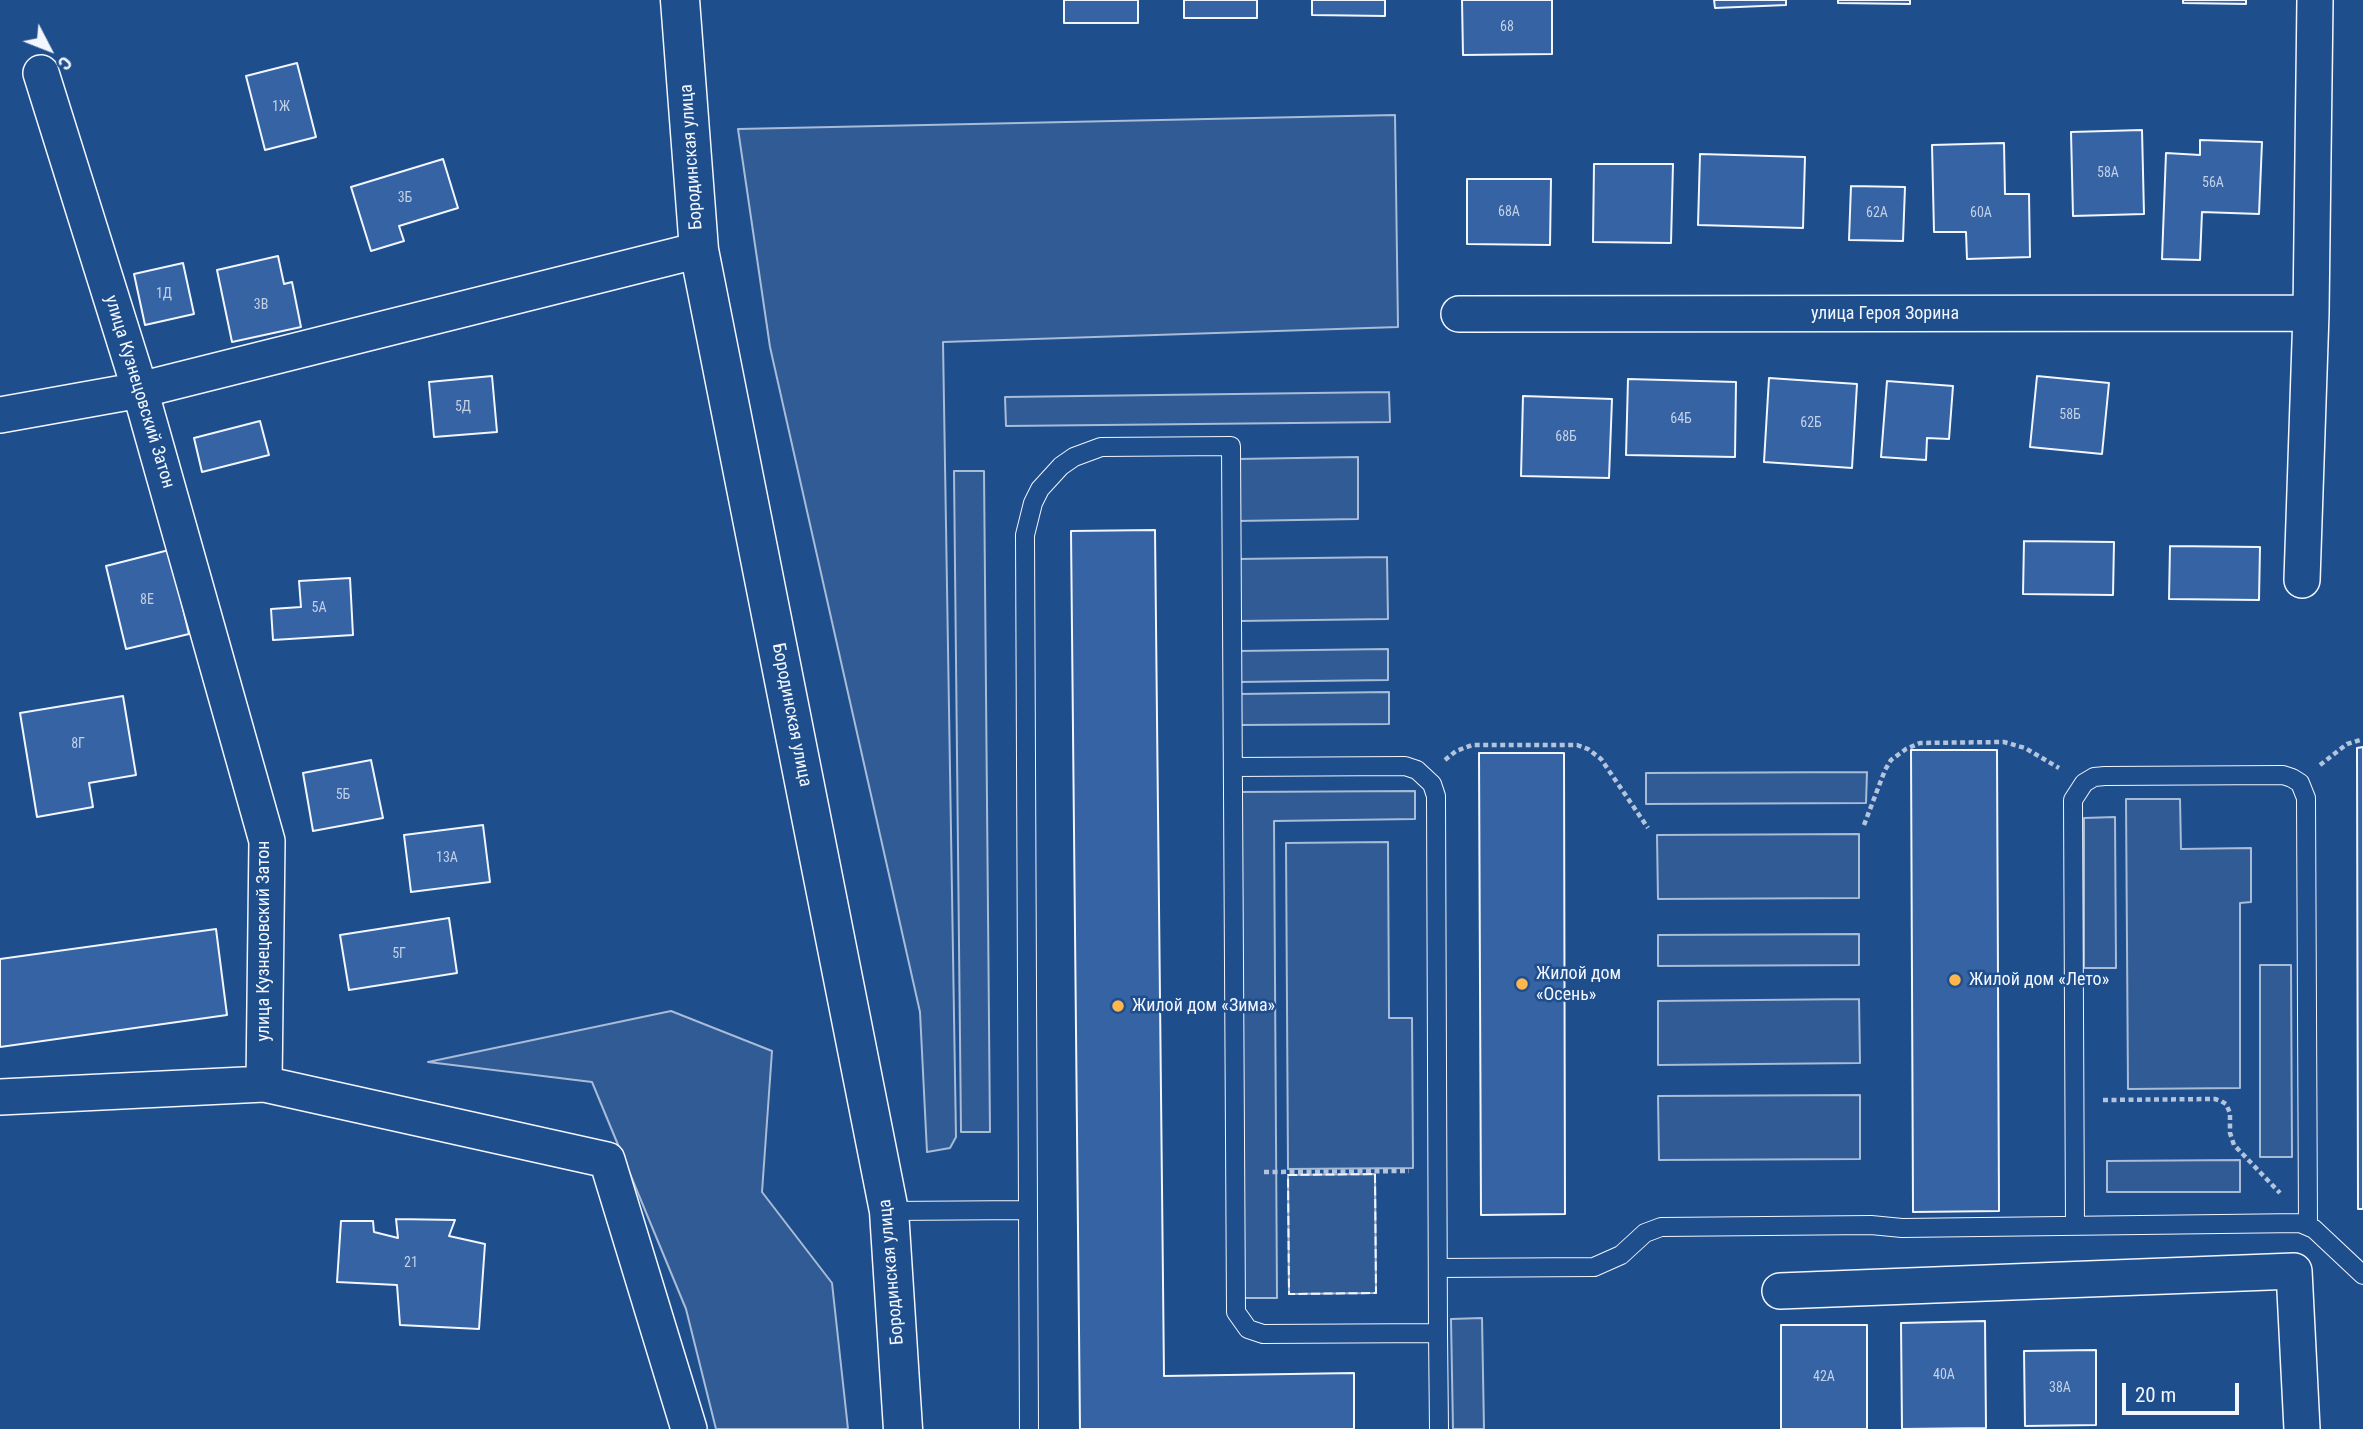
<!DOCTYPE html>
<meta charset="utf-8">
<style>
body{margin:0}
#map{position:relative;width:2363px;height:1429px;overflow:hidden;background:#1f4e8c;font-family:"Roboto Condensed",sans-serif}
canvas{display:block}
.north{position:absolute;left:14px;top:14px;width:70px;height:70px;-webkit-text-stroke:5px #1f4e8c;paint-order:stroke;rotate:132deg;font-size:19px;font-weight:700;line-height:28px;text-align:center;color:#f2f6ff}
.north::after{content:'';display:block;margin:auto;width:24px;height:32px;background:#f2f6ff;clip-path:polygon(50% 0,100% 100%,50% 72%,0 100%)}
.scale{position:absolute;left:2122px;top:1383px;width:117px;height:32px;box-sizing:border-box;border:4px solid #f2f6ff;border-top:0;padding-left:9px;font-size:21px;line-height:24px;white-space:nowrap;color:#f2f6ff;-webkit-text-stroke:5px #1f4e8c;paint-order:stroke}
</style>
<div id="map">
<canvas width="2363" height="1429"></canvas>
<div class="north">С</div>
<div class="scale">20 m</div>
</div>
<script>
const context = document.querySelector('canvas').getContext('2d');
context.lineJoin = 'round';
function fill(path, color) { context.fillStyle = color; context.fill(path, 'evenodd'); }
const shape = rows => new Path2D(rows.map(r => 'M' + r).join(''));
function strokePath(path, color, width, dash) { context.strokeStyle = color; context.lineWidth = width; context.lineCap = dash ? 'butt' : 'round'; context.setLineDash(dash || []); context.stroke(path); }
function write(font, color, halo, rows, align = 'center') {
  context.font = font + ' "Roboto Condensed",sans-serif'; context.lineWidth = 5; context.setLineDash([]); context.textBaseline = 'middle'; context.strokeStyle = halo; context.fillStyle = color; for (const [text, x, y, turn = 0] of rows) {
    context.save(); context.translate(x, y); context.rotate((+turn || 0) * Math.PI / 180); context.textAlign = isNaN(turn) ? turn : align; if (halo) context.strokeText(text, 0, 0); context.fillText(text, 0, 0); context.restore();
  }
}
const built = shape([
 [1395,115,1398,327,943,342,956,1137,950,1148,927,1152,920,1012,770,347,738,129,1395,115],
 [1389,392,1390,422,1006,426,1005,397,1389,392],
 [1358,457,1358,519,1237,521,1237,459,1358,457],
 [954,471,984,471,990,1132,961,1132,954,471],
 [1387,557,1388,619,1239,621,1238,559,1387,557],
 [1388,649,1388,680,1239,682,1238,651,1388,649],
 [1389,692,1389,724,1240,725,1239,694,1389,692],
 [1867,772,1866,803,1646,804,1646,773,1867,772],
 [1415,791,1415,819,1274,821,1277,1298,1241,1298,1239,792,1415,791],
 [2126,799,2180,799,2181,849,2251,848,2251,902,2240,903,2240,1088,2128,1089,2126,799],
 [2115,817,2116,968,2084,968,2084,818,2115,817],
 [1859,834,1859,898,1658,899,1657,835,1859,834],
 [1388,842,1389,1018,1412,1018,1413,1168,1288,1169,1286,843,1388,842],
 [1859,934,1859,965,1658,966,1658,935,1859,934],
 [2260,965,2291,965,2292,1157,2260,1157,2260,965],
 [1859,999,1860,1063,1658,1065,1658,1001,1859,999],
 [671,1011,772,1051,762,1192,832,1283,848,1429,716,1429,686,1309,592,1082,428,1062,671,1011],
 [1860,1095,1860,1159,1659,1160,1658,1096,1860,1095],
 [2240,1160,2240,1192,2107,1192,2107,1161,2240,1160],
 [1375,1174,1376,1293,1289,1294,1288,1175,1375,1174],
 [1482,1318,1484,1429,1453,1429,1451,1319,1482,1318]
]);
const building = shape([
 [1064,0,1138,0,1138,23,1064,23,1064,0],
 [1184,0,1257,0,1257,18,1184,18,1184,0],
 [1312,0,1385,0,1385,16,1312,15,1312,0],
 [1462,0,1552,0,1552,54,1463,55,1462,0],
 [1714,0,1786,0,1786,5,1715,8,1714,0],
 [1838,0,1910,0,1910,4,1838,3,1838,0],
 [2183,0,2246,0,2246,4,2183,3,2183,0],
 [297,63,316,137,265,150,246,76,297,63],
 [2142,130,2144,214,2073,216,2071,132,2142,130],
 [2200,140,2262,142,2259,214,2202,212,2200,260,2162,259,2166,153,2200,155,2200,140],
 [2004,143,2005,194,2029,194,2030,257,1967,259,1966,232,1934,232,1932,145,2004,143],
 [1700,154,1805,157,1803,228,1698,225,1700,154],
 [443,159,458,208,399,226,404,241,371,251,351,187,443,159],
 [1594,164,1673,164,1671,243,1593,242,1594,164],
 [1467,179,1551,179,1550,245,1467,244,1467,179],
 [1851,186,1905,187,1903,241,1849,240,1851,186],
 [278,256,284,284,292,282,301,327,232,342,217,270,278,256],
 [183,263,194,314,145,325,134,274,183,263],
 [492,376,497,432,434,437,429,382,492,376],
 [2037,376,2109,383,2102,454,2030,447,2037,376],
 [1769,378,1857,384,1852,468,1764,462,1769,378],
 [1628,379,1736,382,1735,457,1626,455,1628,379],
 [1887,381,1953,386,1949,439,1927,438,1926,460,1881,457,1887,381],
 [1523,396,1612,399,1609,478,1521,476,1523,396],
 [260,421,269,455,202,472,194,438,260,421],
 [1155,530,1164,1376,1354,1373,1354,1429,1080,1429,1071,531,1155,530],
 [2024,541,2114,542,2113,595,2023,594,2024,541],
 [2170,546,2260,547,2259,600,2169,599,2170,546],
 [169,550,189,634,126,649,106,566,169,550],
 [350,578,353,635,273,640,271,609,301,607,299,581,350,578],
 [123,696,136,775,89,783,93,807,37,817,20,713,123,696],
 [2363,747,2363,1209,2358,1209,2357,748,2363,747],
 [1911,750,1997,750,1999,1211,1913,1212,1911,750],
 [1479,753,1564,753,1565,1214,1481,1215,1479,753],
 [371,760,383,818,313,831,303,773,371,760],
 [483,825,490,882,411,892,404,835,483,825],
 [449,918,457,973,349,990,340,935,449,918],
 [216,929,227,1015,0,1047,0,959,216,929],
 [396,1219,455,1220,449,1236,485,1244,479,1329,400,1325,397,1285,337,1282,341,1221,373,1221,374,1232,398,1238,396,1219],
 [1985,1321,1986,1428,1902,1429,1901,1323,1985,1321],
 [1781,1325,1867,1325,1867,1429,1781,1429,1781,1325],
 [2096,1350,2096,1425,2025,1426,2024,1351,2096,1350]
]);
const path = shape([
 [1445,760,1456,751,1472,745,1577,745,1588,749,1601,759,1648,828],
 [2320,765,2347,744,2363,739],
 [1864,825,1885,770,1891,760,1906,749,1920,743,2004,742,2025,748,2059,768],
 [2103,1100,2215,1099,2221,1101,2226,1104,2230,1113,2230,1133,2234,1145,2280,1193],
 [1264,1172,1409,1171]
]);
const lane = shape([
 [1233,767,1405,766,1417,770,1432,784,1436,796,1438,1333],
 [1028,1210,1029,1429],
 [889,1211,1028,1210,1025,535,1033,503,1040,489,1061,466,1074,457,1101,447,1231,446,1236,1312,1248,1329,1263,1334,1438,1333,1439,1429],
 [2075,1226,2073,800,2084,783,2094,777,2105,776,2283,775,2292,778,2300,783,2306,798,2308,1225],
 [1438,1268,1594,1267,1621,1255,1645,1233,1661,1227,1871,1225,1902,1228,2300,1223,2314,1229,2363,1275]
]);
const street = shape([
 [41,73,140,390,267,841,264,1084,607,1160,689,1429],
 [1459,314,2311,313],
 [0,415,140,390,699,250],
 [2302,580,2311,313,2315,0],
 [0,1097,264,1084],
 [1780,1291,2294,1271,2302,1429]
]);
const secondary = shape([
 [680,0,699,250,889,1211,903,1429]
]);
const fence = shape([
 [1375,1174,1376,1293,1289,1294,1288,1175,1375,1174]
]);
const markers = [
 [1955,980,7,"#ffb74d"],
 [1522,984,7,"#ffb74d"],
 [1118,1006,7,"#ffb74d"]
];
const numberNames = [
 ["68",1507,27],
 ["1Ж",281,107],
 ["58А",2108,173],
 ["56А",2213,183],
 ["3Б",405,198],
 ["68А",1509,212],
 ["62А",1877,213],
 ["60А",1981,213],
 ["1Д",164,294],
 ["3В",261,305],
 ["5Д",463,407],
 ["58Б",2070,415],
 ["64Б",1681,419],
 ["62Б",1811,423],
 ["68Б",1566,437],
 ["8Е",147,600],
 ["5А",319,608],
 ["8Г",78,744],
 ["5Б",343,795],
 ["13А",447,858],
 ["5Г",399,954],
 ["21",411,1263],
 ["40А",1944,1375],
 ["42А",1824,1377],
 ["38А",2060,1388]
];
const streetNames = [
 ["Бородинская улица",692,157,-94],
 ["улица Героя Зорина",1885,314],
 ["улица Кузнецовский Затон",139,392,73],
 ["Бородинская улица",791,715,79],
 ["улица Кузнецовский Затон",264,941,-90],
 ["Бородинская улица",892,1272,-95]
];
const poiNames = [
 ["Жилой дом",1536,974],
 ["«Осень»",1536,995],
 ["Жилой дом «Лето»",1969,980],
 ["Жилой дом «Зима»",1132,1006]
];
fill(built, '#305b95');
strokePath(built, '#a8bbd7', 2);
fill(building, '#3563a3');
strokePath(building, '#f2f6ff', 2);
strokePath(lane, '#f2f6ff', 20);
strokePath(street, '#f2f6ff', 38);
strokePath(secondary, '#f2f6ff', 41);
strokePath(path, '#b3c4dc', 4.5, [5, 3.5]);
strokePath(lane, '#1f4e8c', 18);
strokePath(street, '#1f4e8c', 35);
strokePath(secondary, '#1f4e8c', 38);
strokePath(fence, '#f2f6ff', 2, [9, 3.5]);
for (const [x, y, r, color] of markers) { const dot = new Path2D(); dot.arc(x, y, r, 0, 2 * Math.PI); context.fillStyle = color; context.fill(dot); strokePath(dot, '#1f4e8c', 2.5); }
write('14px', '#c3d1e8', null, numberNames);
write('18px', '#f2f6ff', '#1f4e8c', streetNames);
write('18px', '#f2f6ff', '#1f4e8c', poiNames, 'left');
</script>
